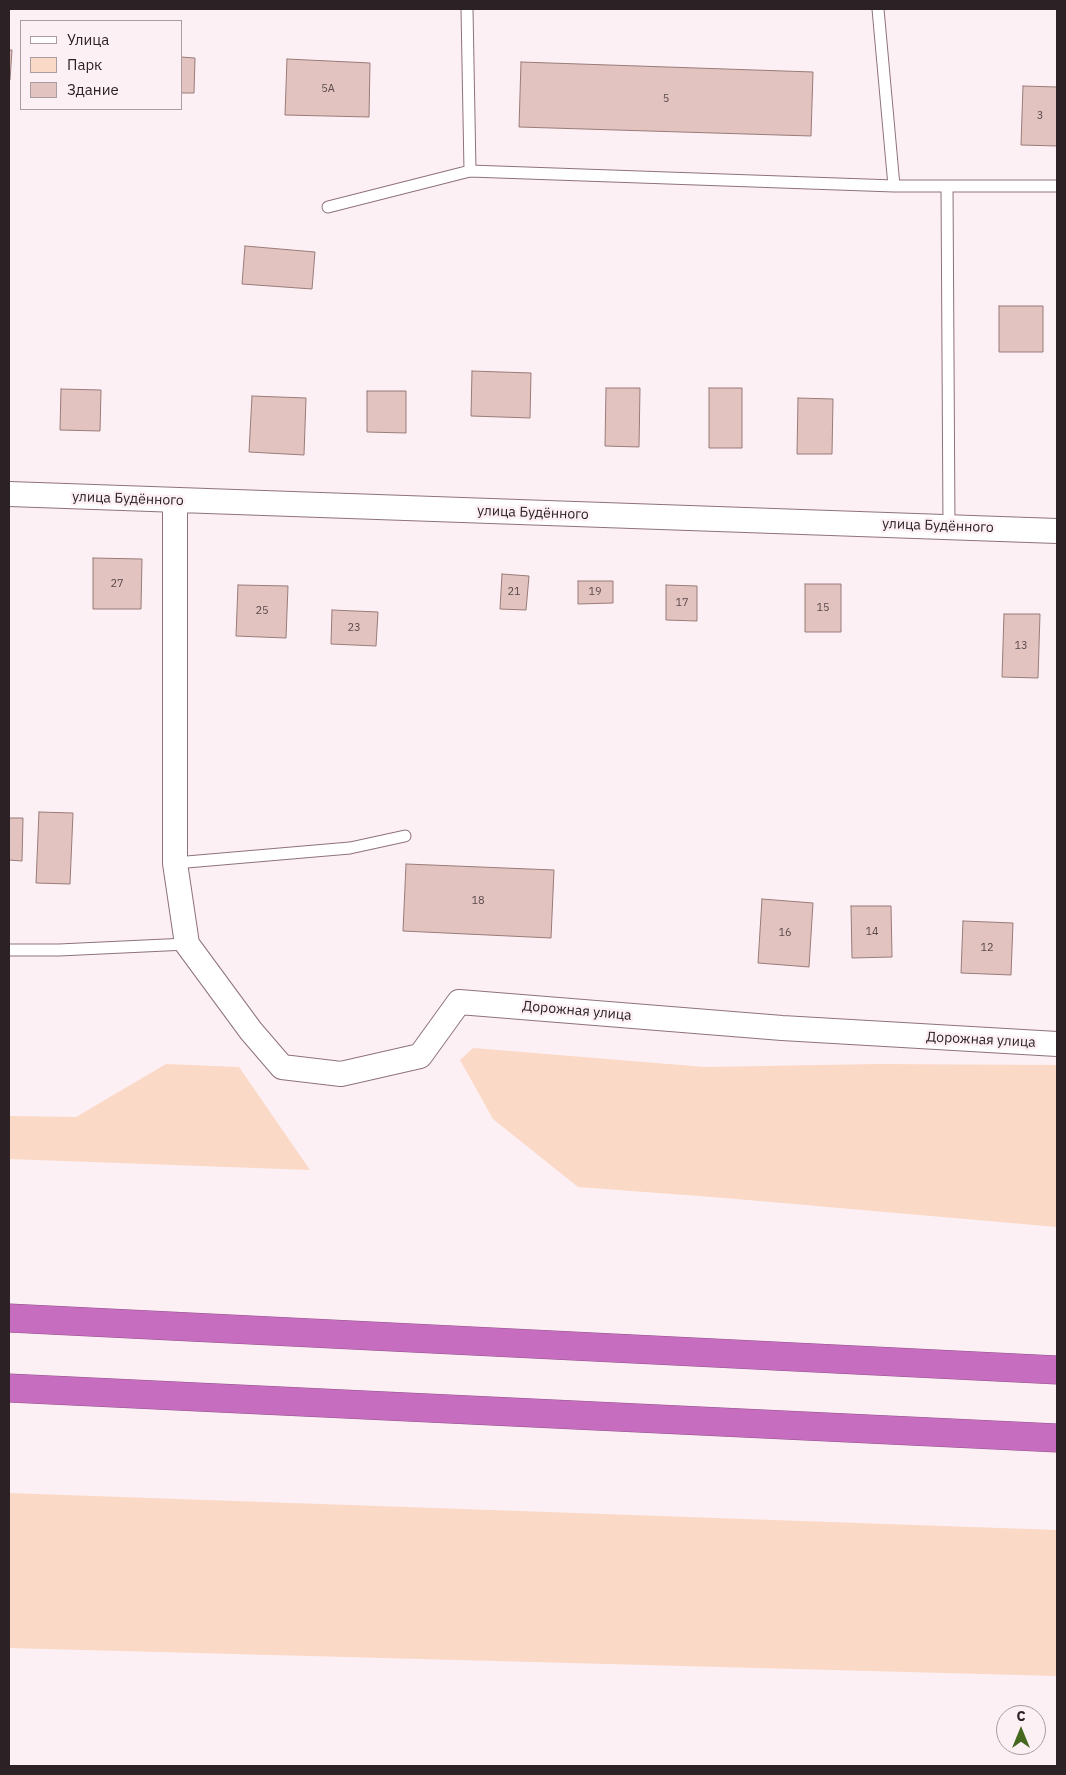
<!DOCTYPE html>
<meta charset="utf-8">
<style>
body{margin:0}
#map{position:relative;width:1066px;height:1775px;overflow:hidden;background:#fdf0f4;font-family:"IBM Plex Sans",sans-serif}
canvas{display:block}
.frame{position:absolute;inset:0;border:10px solid #2c2124;pointer-events:none}
.legend{position:absolute;left:20px;top:20px;width:162px;height:90px;box-sizing:border-box;background:#fdf0f4;border:1px solid #a99da1;margin:0;padding:6px 9px;list-style:none;font-size:15px;color:#2c2124}
.legend li{display:flex;align-items:center;gap:10px;height:25px}
.legend b{width:25px;border:1px solid #a99da1}
.north{position:absolute;left:996px;top:1705px;width:50px;height:50px;box-sizing:border-box;background:#fdf0f4;border:1px solid #a99da1;border-radius:50%;rotate:0deg;font-size:14px;font-weight:700;line-height:20px;text-align:center;color:#2c2124}
.north::after{content:'';display:block;margin:auto;width:18px;height:22px;background:#45671e;clip-path:polygon(50% 0,100% 100%,50% 72%,0 100%)}
</style>
<div id="map">
<canvas width="1066" height="1775"></canvas>
<div class="frame"></div>
<ul class="legend">
<li><b style="height:6px;background:#fff"></b>Улица</li>
<li><b style="height:14px;background:#fbd9c7"></b>Парк</li>
<li><b style="height:14px;background:#e3c3c0"></b>Здание</li>
</ul>
<div class="north">С</div>
</div>
<script>
const ctx = document.querySelector('canvas').getContext('2d');
ctx.lineJoin = 'round';
function fillPath(path, color) {
  ctx.fillStyle = color;
  ctx.fill(path, 'evenodd');
}
function toPath(rows) {
  const path = new Path2D();
  for (const r of rows) {
    path.moveTo(r[0], r[1]);
    for (let i = 2; i < r.length; i += 2) path.lineTo(r[i], r[i + 1]);
  }
  return path;
}
function strokePath(path, color, width, dash) {
  ctx.strokeStyle = color;
  ctx.lineWidth = width;
  ctx.lineCap = dash ? 'butt' : 'round';
  ctx.setLineDash(dash || []);
  ctx.stroke(path);
}
function write(font, color, halo, rows, align = 'center') {
  ctx.font = font + ' "IBM Plex Sans",sans-serif';
  ctx.lineWidth = 5;
  ctx.setLineDash([]);
  ctx.textBaseline = 'middle';
  ctx.strokeStyle = halo;
  ctx.fillStyle = color;
  for (const [text, x, y, turn = 0] of rows) {
    ctx.save();
    ctx.translate(x, y);
    ctx.rotate((+turn || 0) * Math.PI / 180);
    ctx.textAlign = isNaN(turn) ? turn : align;
    if (halo) ctx.strokeText(text, 0, 0);
    ctx.fillText(text, 0, 0);
    ctx.restore();
  }
}
const green = toPath([
 [473,1048,705,1067,877,1064,1057,1065,1057,1227,725,1198,578,1187,493,1119,460,1060],
 [166,1064,239,1067,310,1170,9,1159,9,1116,76,1117],
 [9,1493,1057,1530,1057,1676,9,1648]
]);
const building = toPath([
 [9,50,12,50,10,80,9,80,9,50],
 [181,57,195,58,194,93,181,93,181,57],
 [287,59,370,63,369,117,285,115,287,59],
 [521,62,813,72,811,136,519,127,521,62],
 [1023,86,1057,87,1057,146,1021,145,1023,86],
 [245,246,315,252,312,289,242,284,245,246],
 [999,306,1043,306,1043,352,999,352,999,306],
 [472,371,531,373,530,418,471,416,472,371],
 [606,388,640,388,639,447,605,446,606,388],
 [709,388,742,388,742,448,709,448,709,388],
 [61,389,101,390,100,431,60,430,61,389],
 [367,391,406,391,406,433,367,432,367,391],
 [252,396,306,398,304,455,249,452,252,396],
 [798,398,833,399,832,454,797,454,798,398],
 [93,558,142,559,141,609,93,609,93,558],
 [502,574,529,576,526,610,500,609,502,574],
 [578,581,613,581,613,603,578,604,578,581],
 [805,584,841,584,841,632,805,632,805,584],
 [238,585,288,586,286,638,236,636,238,585],
 [666,585,697,586,697,621,666,620,666,585],
 [332,610,378,612,376,646,331,644,332,610],
 [1004,614,1040,614,1038,678,1002,677,1004,614],
 [39,812,73,813,70,884,36,883,39,812],
 [9,818,23,818,22,861,9,860,9,818],
 [406,864,554,870,551,938,403,931,406,864],
 [762,899,813,903,809,967,758,963,762,899],
 [851,906,891,906,892,957,852,958,851,906],
 [963,921,1013,923,1011,975,961,973,963,921]
]);
const lane = toPath([
 [467,9,470,171],
 [878,9,894,186],
 [947,186,949,527],
 [328,207,470,171,894,186,1057,186],
 [175,863,350,848,405,836],
 [9,950,59,950,187,944]
]);
const street = toPath([
 [9,494,1057,531],
 [175,500,175,863,187,944,251,1031,282,1067,341,1074,420,1056,459,1002,782,1028,1057,1044]
]);
const highway = toPath([
 [9,1318,1057,1370],
 [9,1388,1057,1438]
]);
const numberNames = [
 ["5А",328,89],
 ["5",666,99],
 ["3",1040,116],
 ["27",117,584],
 ["21",514,592],
 ["19",595,592],
 ["17",682,603],
 ["15",823,608],
 ["25",262,611],
 ["23",354,628],
 ["13",1021,646],
 ["18",478,901],
 ["14",872,932],
 ["16",785,933],
 ["12",987,948]
];
const streetNames = [
 ["улица Будённого",128,499,2],
 ["улица Будённого",533,513,2],
 ["улица Будённого",938,526,2],
 ["Дорожная улица",577,1011,5],
 ["Дорожная улица",981,1040,3]
];
fillPath(green, '#fbd9c7');
fillPath(building, '#e3c3c0');
strokePath(building, '#997b79', 1);
strokePath(lane, '#8e727b', 13);
strokePath(street, '#8e727b', 26);
strokePath(highway, '#915289', 29);
strokePath(lane, '#fff', 11);
strokePath(street, '#fff', 24);
strokePath(highway, '#c76dc0', 28);
write('11px', '#5a4a4b', null, numberNames);
write('14px', '#2c2124', '#fdf0f4', streetNames);
</script>
